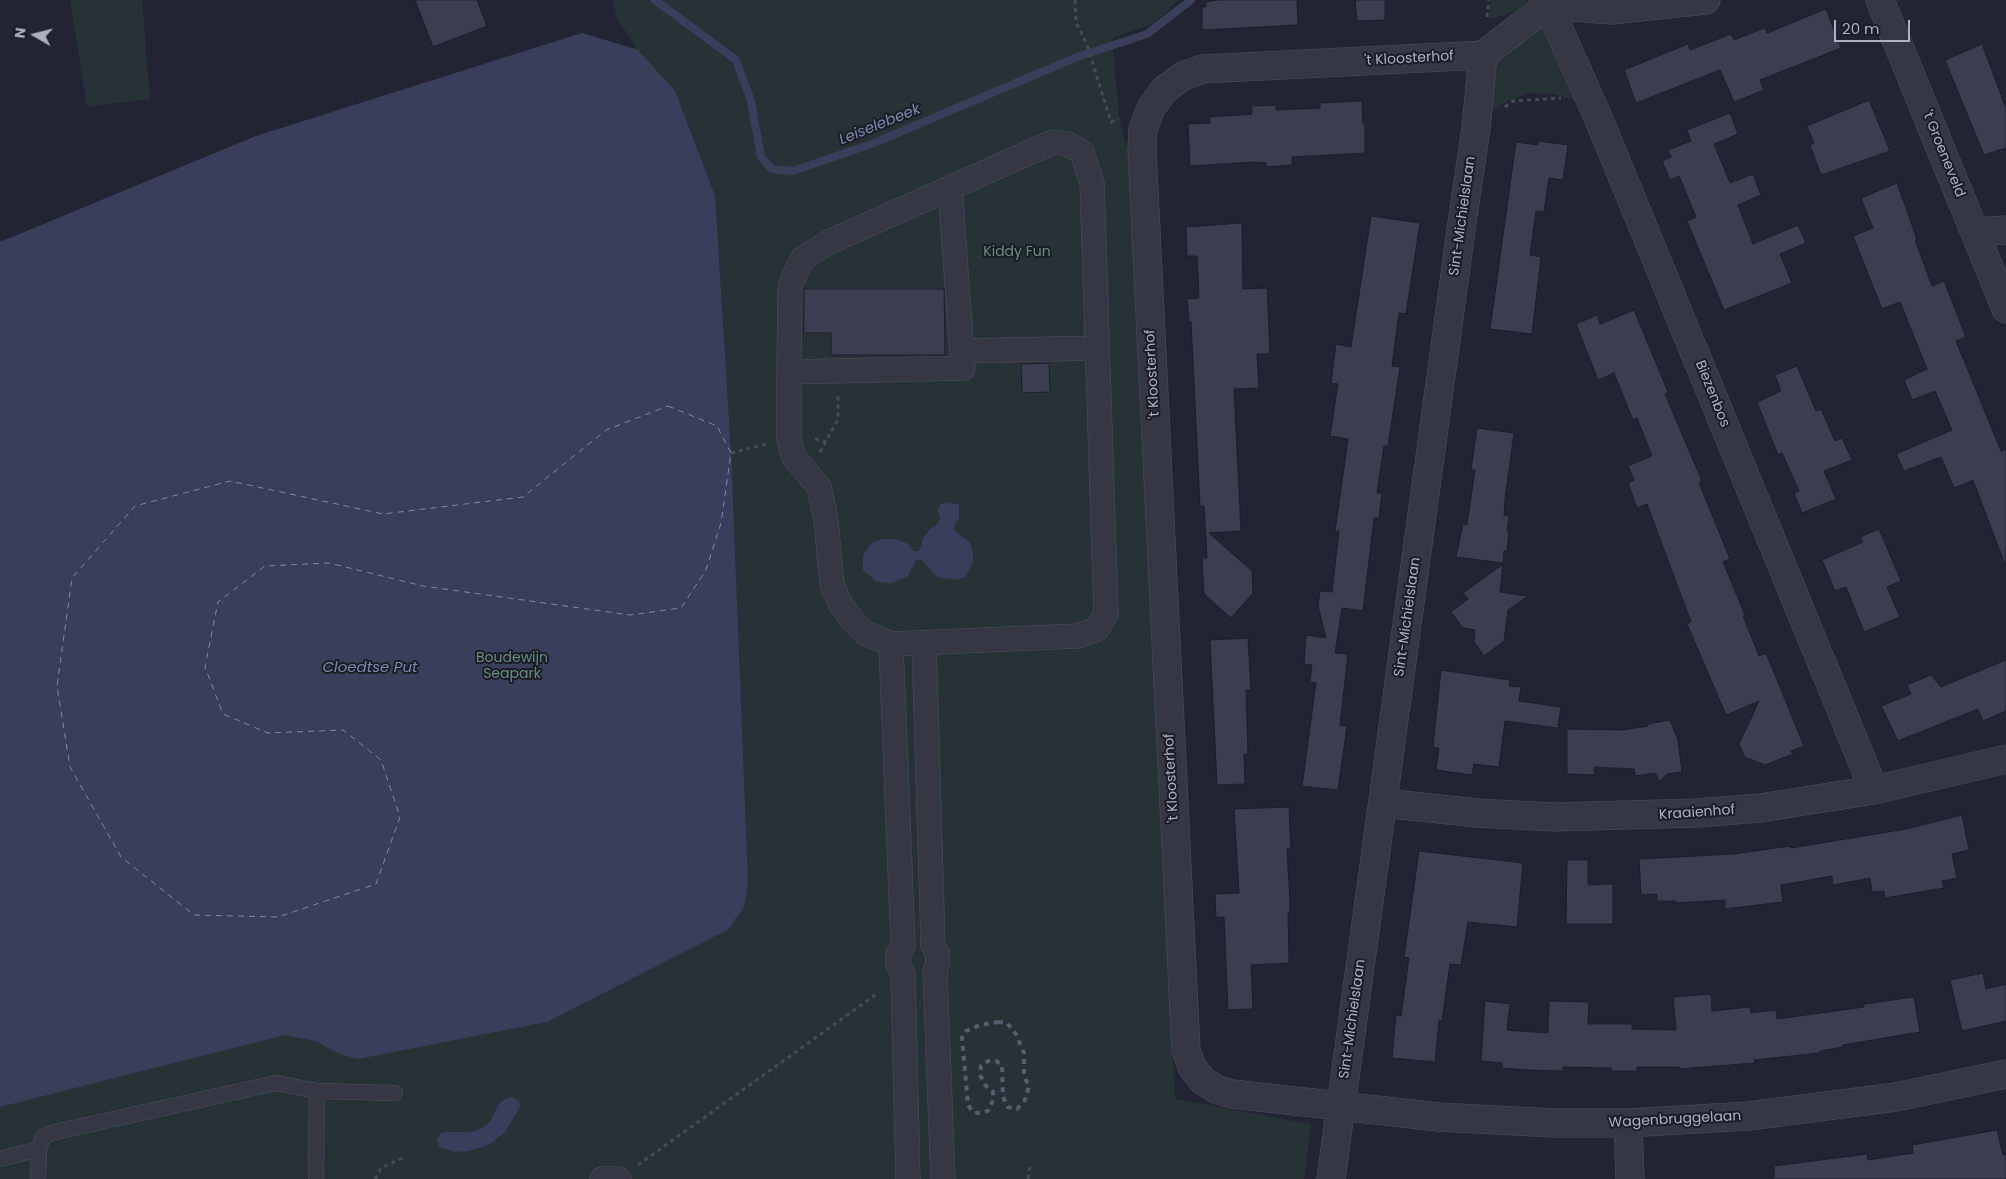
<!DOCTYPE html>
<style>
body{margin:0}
#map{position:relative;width:2006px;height:1179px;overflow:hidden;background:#222433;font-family:Poppins,sans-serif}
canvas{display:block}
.north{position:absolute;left:10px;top:10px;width:50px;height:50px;-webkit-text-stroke:4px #1a1c28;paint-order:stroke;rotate:278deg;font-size:14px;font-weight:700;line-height:20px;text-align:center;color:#afb1c1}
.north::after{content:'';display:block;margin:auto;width:18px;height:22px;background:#afb1c1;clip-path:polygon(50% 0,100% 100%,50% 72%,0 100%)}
.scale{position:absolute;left:1834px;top:20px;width:76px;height:22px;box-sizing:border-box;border:2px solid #afb1c1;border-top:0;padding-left:6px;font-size:15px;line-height:18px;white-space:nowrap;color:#afb1c1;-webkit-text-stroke:4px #1a1c28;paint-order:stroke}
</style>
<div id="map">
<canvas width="2006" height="1179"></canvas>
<div class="north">N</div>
<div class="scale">20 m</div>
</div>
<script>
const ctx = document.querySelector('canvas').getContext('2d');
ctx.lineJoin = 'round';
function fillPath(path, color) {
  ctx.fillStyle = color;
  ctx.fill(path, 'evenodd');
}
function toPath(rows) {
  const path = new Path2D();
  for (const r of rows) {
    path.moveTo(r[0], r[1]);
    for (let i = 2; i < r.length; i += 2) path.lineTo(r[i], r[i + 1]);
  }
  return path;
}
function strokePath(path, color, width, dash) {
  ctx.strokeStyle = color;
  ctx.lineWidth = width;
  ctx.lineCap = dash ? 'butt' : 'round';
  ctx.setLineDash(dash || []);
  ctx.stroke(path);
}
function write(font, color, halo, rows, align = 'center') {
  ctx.font = font + ' Poppins,sans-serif';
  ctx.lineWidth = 4;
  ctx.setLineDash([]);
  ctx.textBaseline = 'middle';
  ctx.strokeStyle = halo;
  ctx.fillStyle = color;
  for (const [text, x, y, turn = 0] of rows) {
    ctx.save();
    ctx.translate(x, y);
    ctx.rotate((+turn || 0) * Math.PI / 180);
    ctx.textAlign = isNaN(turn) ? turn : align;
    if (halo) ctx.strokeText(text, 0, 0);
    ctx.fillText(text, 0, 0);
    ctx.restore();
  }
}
const green = toPath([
 [70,0,142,0,150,99,87,107],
 [613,0,1179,0,1153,24,1112,38,1119,116,1130,161,1175,1099,1311,1124,1304,1179,0,1179,0,242,256,136,582,33,637,49,616,16],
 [1491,0,1528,0,1520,9,1491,19,1489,17],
 [1541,27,1544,28,1575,100,1553,94,1529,93,1507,101,1491,113,1496,62]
]);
const water = toPath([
 [582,33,638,50,675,91,715,196,731,453,748,882,744,907,729,929,547,1022,358,1059,340,1054,315,1041,285,1035,0,1107,0,242,256,136],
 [947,502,959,505,959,518,955,524,954,530,970,543,973,553,973,562,965,577,957,580,937,577,922,560,916,560,908,576,892,583,877,582,863,570,863,556,871,543,883,539,896,539,908,544,913,551,918,551,921,547,923,538,931,528,938,524,940,517,937,510,941,504],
 [512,1097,519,1101,520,1107,505,1132,493,1142,483,1147,468,1151,456,1152,439,1147,437,1140,441,1133,447,1132,470,1132,481,1129,490,1122,498,1105,505,1099]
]);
const stream = toPath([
 [655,0,736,60,751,101,761,157,772,169,793,171,874,143,1077,57,1147,34,1191,0]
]);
const ferry = toPath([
 [668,406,717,426,731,453,721,523,706,570,681,608,630,615,423,586,329,563,265,566,218,602,205,667,223,714,268,733,343,730,381,760,400,817,376,884,278,917,194,915,121,857,70,767,57,686,72,578,135,506,230,481,383,514,523,497,606,430,668,406]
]);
const building = toPath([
 [415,0,477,0,487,26,433,47,415,0],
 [1218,0,1297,0,1298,25,1202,30,1202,7,1206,7,1206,2,1218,0],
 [1355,0,1385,0,1385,20,1357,21,1355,0],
 [1826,9,1841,48,1760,80,1764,90,1734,102,1720,70,1636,103,1624,70,1688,44,1690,50,1731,34,1734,40,1765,28,1767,33,1826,9],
 [1982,44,2006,108,2006,148,1984,155,1945,60,1982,44],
 [1869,100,1890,151,1821,175,1810,145,1814,143,1807,126,1869,100],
 [1362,101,1363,124,1365,124,1365,153,1292,157,1292,165,1266,167,1266,163,1254,162,1190,166,1188,124,1210,123,1209,117,1252,114,1252,106,1276,105,1276,110,1320,108,1320,103,1362,101],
 [1730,113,1738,134,1714,144,1730,183,1753,174,1761,195,1738,205,1753,244,1798,225,1806,243,1780,254,1792,283,1724,310,1687,221,1696,217,1679,176,1670,180,1662,161,1671,157,1668,150,1691,141,1687,130,1730,113],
 [1539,141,1568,145,1563,180,1549,178,1544,212,1536,211,1530,255,1541,257,1532,334,1490,329,1516,142,1538,145,1539,141],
 [1897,183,1917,239,1915,240,1932,286,1944,281,1966,337,1956,341,2001,451,2006,449,2006,561,2004,562,1973,480,1954,488,1941,457,1904,471,1896,454,1952,430,1935,391,1912,400,1904,380,1927,369,1900,302,1882,309,1853,236,1873,228,1861,198,1897,183],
 [1371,216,1420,223,1406,314,1399,313,1392,366,1400,367,1388,446,1384,446,1377,493,1382,493,1379,518,1374,518,1363,611,1342,608,1335,653,1348,654,1340,725,1347,726,1338,790,1302,786,1316,683,1310,682,1312,665,1304,664,1306,635,1326,638,1318,606,1320,591,1332,592,1339,531,1335,531,1348,439,1330,436,1338,384,1331,383,1336,344,1351,347,1371,216],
 [1242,223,1243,289,1267,288,1270,351,1269,354,1257,354,1259,388,1234,389,1241,531,1209,533,1252,571,1253,593,1231,618,1204,594,1202,558,1207,558,1204,506,1200,506,1191,322,1189,322,1187,299,1199,298,1197,256,1187,256,1186,227,1242,223],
 [804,289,944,289,945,355,831,355,831,333,804,333,804,289],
 [1634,310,1668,392,1665,394,1702,481,1699,483,1730,559,1723,562,1745,615,1743,616,1759,656,1766,653,1804,746,1791,751,1793,754,1765,765,1745,757,1739,744,1759,701,1726,715,1687,624,1691,622,1647,504,1637,508,1628,483,1634,480,1628,466,1652,456,1637,418,1633,420,1614,373,1598,380,1576,324,1597,315,1600,324,1634,310],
 [1049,363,1050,392,1022,393,1021,364,1049,363],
 [1797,366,1816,411,1821,409,1835,441,1842,438,1852,460,1824,471,1836,499,1802,513,1794,493,1799,491,1782,453,1778,455,1757,402,1781,391,1775,375,1797,366],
 [1477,428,1514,433,1505,499,1504,515,1509,516,1507,532,1509,532,1507,551,1504,551,1503,563,1456,557,1463,524,1467,525,1475,470,1471,470,1477,428],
 [1879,529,1901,581,1887,587,1900,617,1864,632,1846,587,1835,591,1822,560,1863,542,1860,537,1879,529],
 [1503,564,1500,592,1528,596,1508,610,1504,641,1484,656,1474,642,1475,630,1463,628,1451,612,1468,599,1463,593,1503,564],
 [1248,638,1251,690,1246,690,1248,754,1244,754,1245,784,1217,785,1210,640,1248,638],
 [2006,660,2006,711,1983,721,1978,709,1898,741,1881,706,1911,694,1907,685,1931,675,1941,687,2006,660],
 [1441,670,1510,680,1509,686,1521,687,1519,701,1561,707,1558,728,1505,721,1499,767,1474,764,1472,775,1436,770,1439,748,1433,747,1441,670],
 [1670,720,1678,740,1682,772,1667,774,1660,781,1655,773,1635,776,1634,769,1594,767,1595,775,1567,774,1567,729,1622,730,1648,726,1648,724,1670,720],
 [1289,807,1291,849,1287,849,1290,902,1290,913,1288,913,1289,963,1251,965,1253,1009,1228,1010,1224,917,1216,917,1215,894,1239,893,1234,809,1289,807],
 [1962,815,1969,850,1952,854,1957,878,1942,881,1944,888,1885,898,1884,891,1872,892,1870,878,1833,885,1832,876,1781,885,1783,902,1725,909,1725,900,1676,903,1676,901,1657,901,1657,894,1641,895,1639,859,1734,854,1790,846,1791,848,1906,829,1962,815],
 [1419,851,1523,863,1517,927,1468,922,1461,965,1450,964,1442,1021,1439,1020,1435,1062,1392,1058,1396,1015,1401,1016,1409,958,1404,957,1419,851],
 [1567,860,1588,860,1588,885,1613,884,1613,924,1566,924,1567,860],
 [1983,973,1986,989,2006,984,2006,1021,1962,1031,1950,980,1983,973],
 [1711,994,1712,1011,1750,1007,1751,1013,1776,1010,1777,1019,1864,1007,1864,1004,1914,997,1920,1032,1843,1045,1843,1047,1820,1051,1820,1053,1754,1060,1755,1063,1679,1069,1679,1067,1637,1067,1637,1071,1611,1071,1611,1068,1563,1067,1563,1071,1527,1070,1502,1068,1502,1063,1481,1061,1485,1001,1510,1004,1507,1030,1548,1033,1549,1001,1589,1002,1588,1024,1632,1024,1632,1029,1676,1030,1673,997,1711,994],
 [1997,1130,2003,1155,2006,1154,2006,1179,1774,1179,1774,1166,1867,1154,1868,1160,1913,1153,1912,1145,1997,1130]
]);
const path = toPath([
 [1075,0,1076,22,1087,45,1111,122,1119,119],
 [1487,17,1489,0],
 [1505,107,1513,101,1561,98],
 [815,439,826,442],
 [820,452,838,419,838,396],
 [731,453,767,444],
 [638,1165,878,993],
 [375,1179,381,1168,402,1158],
 [1028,1179,1030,1164]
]);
const service = toPath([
 [0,1159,39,1149],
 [38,1179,39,1149,43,1137,51,1133,276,1083,317,1091,395,1093],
 [316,1179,317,1091]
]);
const pedestrian = toPath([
 [962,351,1097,348],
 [789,372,790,286,802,259,829,242,950,188,1053,142,1067,144,1082,152,1092,183,1106,614,1097,629,1078,636,891,644,865,633,853,621,841,605,832,585,826,520,819,487,794,457,789,439,789,372,963,368,950,188],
 [924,643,933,945,937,953,938,962,935,971,943,1179],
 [891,644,903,945,898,954,898,965,903,975,908,1179],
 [602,1179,619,1179]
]);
const minor = toPath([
 [1546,0,1600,122,1874,790],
 [1706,0,1612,10,1548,5,1483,55,1203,69,1183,76,1164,90,1151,108,1143,129,1142,149,1186,1050,1192,1067,1203,1081,1218,1090,1232,1094,1439,1117,1553,1123,1628,1123,1749,1116,1896,1097,2006,1074],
 [1880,0,2006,309],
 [1975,232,2006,230],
 [1383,803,1477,813,1554,817,1697,813,1760,808,1874,790,2006,759],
 [1628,1123,1630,1179],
 [1331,1179,1462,223,1476,128,1483,55]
]);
const rail = toPath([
 [998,1022,1007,1023,1016,1034,1024,1053,1024,1076,1029,1086,1025,1100,1017,1109,1008,1107,1003,1097,1002,1065,996,1061,988,1061,981,1066,980,1075,985,1085,993,1092,993,1100,988,1111,978,1113,972,1111,968,1105,962,1038,966,1031,980,1025,998,1022]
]);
const streetNames = [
 ["'t Kloosterhof",1409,59,-3],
 ["'t Groeneveld",1943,154,68],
 ["Sint-Michielslaan",1463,216,-82],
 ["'t Kloosterhof",1153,374,-93],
 ["Biezenbos",1712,394,68],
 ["Sint-Michielslaan",1408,617,-82],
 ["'t Kloosterhof",1172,778,-93],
 ["Kraaienhof",1697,813,-4],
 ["Sint-Michielslaan",1353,1019,-82],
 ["Wagenbruggelaan",1675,1120,-3]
];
const parkNames = [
 ["Kiddy Fun",1017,252],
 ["Boudewijn",512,658],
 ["Seapark",512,674]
];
const waterNames = [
 ["Leiselebeek",880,125,-22],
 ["Cloedtse Put",370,668]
];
fillPath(green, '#273237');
fillPath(water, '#393e5b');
strokePath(stream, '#393e5b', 8);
strokePath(ferry, '#8288ab', 1, [6, 5]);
fillPath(building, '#3b3e50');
strokePath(building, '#1c1e2a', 1);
strokePath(service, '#4f515f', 16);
strokePath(pedestrian, '#4f515f', 25);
strokePath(minor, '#4f515f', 29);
strokePath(path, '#434d54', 3, [4, 4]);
strokePath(service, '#353744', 15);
strokePath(pedestrian, '#353744', 24);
strokePath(minor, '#353744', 28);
strokePath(rail, '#595c6c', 4, [5, 5]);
write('14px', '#afb1c1', '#1a1c28', streetNames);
write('14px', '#6a8e7c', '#1a1c28', parkNames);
write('italic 15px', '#8288ab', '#1a1c28', waterNames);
</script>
